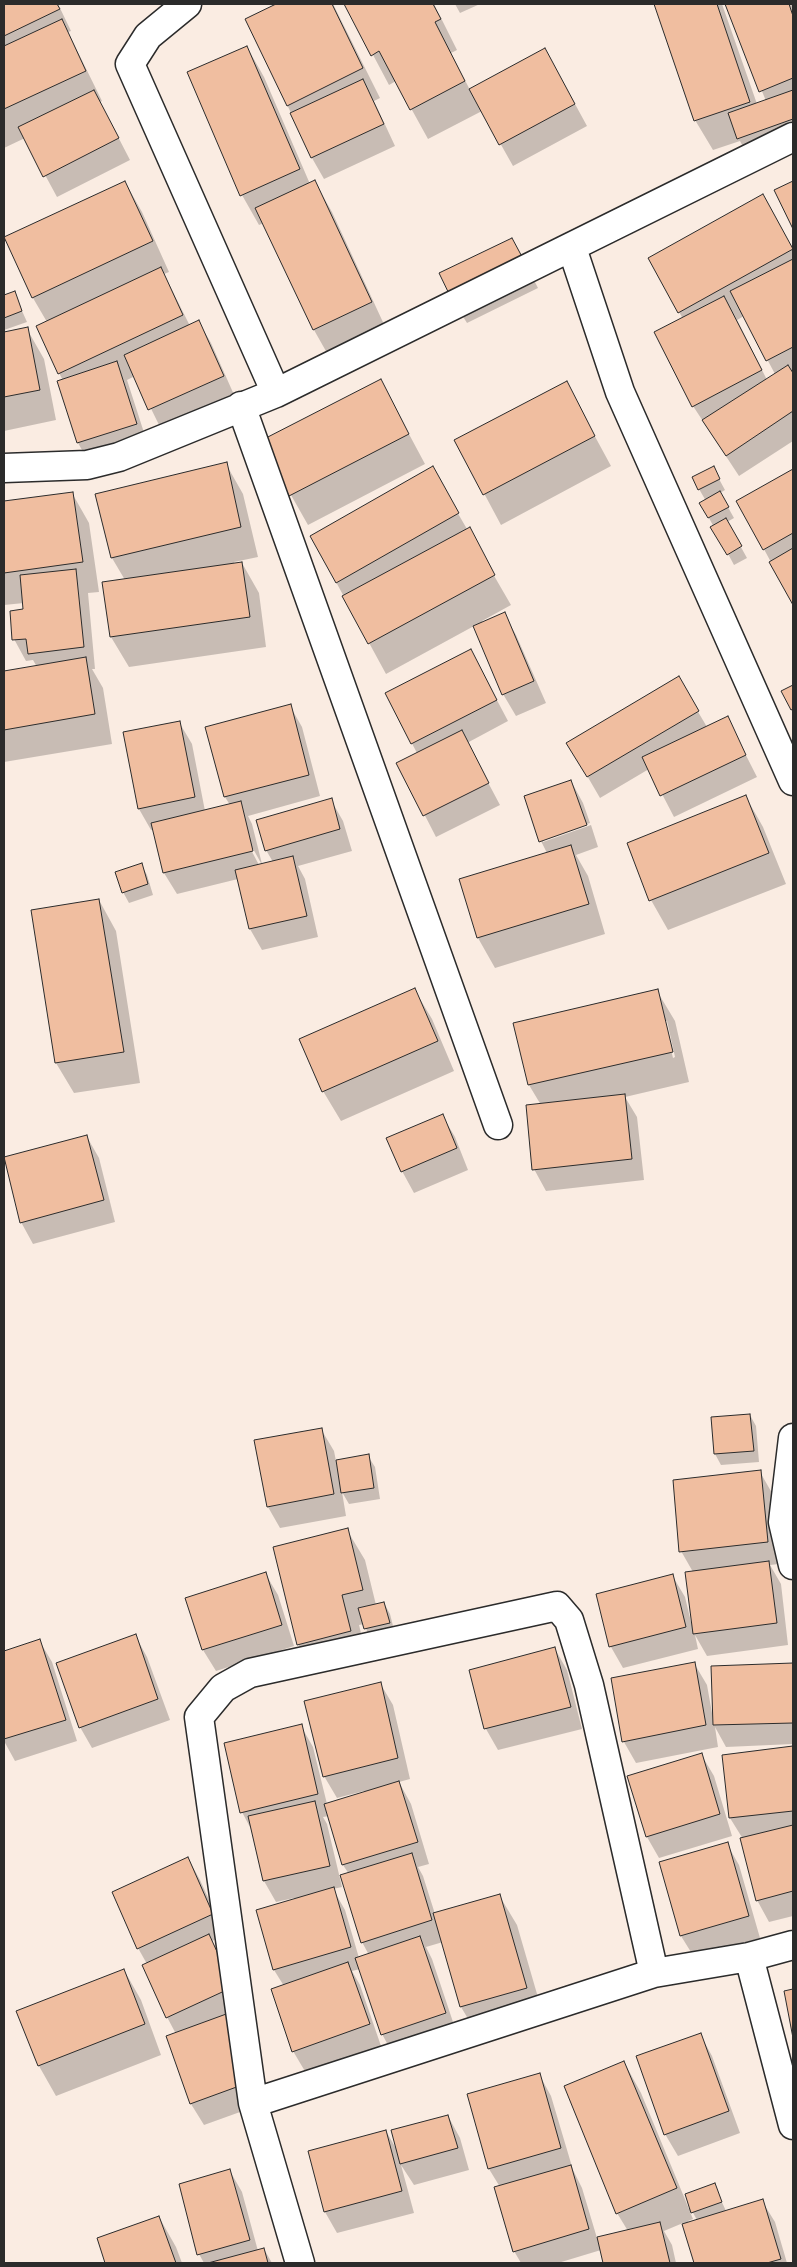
<!DOCTYPE html>
<style>
body{margin:0}
#map{position:relative;width:797px;height:2267px;overflow:hidden;background:#faece2;font-family:"Shantell Sans",sans-serif}
canvas{display:block}
.frame{position:absolute;inset:0;border:5px solid #2b2b2b;pointer-events:none}
</style>
<div id="map">
<canvas width="797" height="2267"></canvas>
<div class="frame"></div>
</div>
<script>
const ctx = document.querySelector('canvas').getContext('2d');
ctx.lineJoin = 'round';
function fillPath(path, color) {
  ctx.fillStyle = color;
  ctx.fill(path, 'evenodd');
}
function toPath(rows) {
  const path = new Path2D();
  for (const r of rows) {
    path.moveTo(r[0], r[1]);
    for (let i = 2; i < r.length; i += 2) path.lineTo(r[i], r[i + 1]);
  }
  return path;
}
function strokePath(path, color, width, dash) {
  ctx.strokeStyle = color;
  ctx.lineWidth = width;
  ctx.lineCap = dash ? 'butt' : 'round';
  ctx.setLineDash(dash || []);
  ctx.stroke(path);
}
const shadow = toPath([
 [4,4,58,4,71,31,68,32,102,101,100,102,130,160,57,197,25,138,4,148],
 [279,4,333,4,380,98,374,101,395,146,324,179,312,158,247,19],
 [346,4,434,4,457,50,451,53,470,90,557,71,587,126,513,166,482,111,428,139,396,81,389,85],
 [455,4,480,4,460,13],
 [655,4,722,4,757,104,766,101,726,4,793,4,793,144,750,160,740,141,713,150,695,120],
 [247,47,264,77,310,184,315,182,332,212,388,333,331,360,314,330,264,223,259,225,242,195],
 [125,182,142,212,169,272,164,274,190,326,199,322,211,343,235,397,162,431,135,376,127,380,148,445,90,464,78,443,63,381,37,326,47,322,33,298,5,238],
 [763,196,793,249,793,441,739,476,693,406,683,319,650,259],
 [744,316,775,374,767,380,737,320],
 [524,261,538,288,467,323,454,302],
 [14,293,27,322,4,330,4,296],
 [27,329,44,359,56,420,4,431,4,334],
 [380,380,425,464,308,525,291,495],
 [566,383,611,466,501,525,456,441],
 [226,464,243,494,258,557,234,562,235,564,242,563,259,593,266,647,129,667,111,637,103,583,125,580,112,558],
 [793,471,793,603,738,501],
 [719,479,725,490,720,493,734,518,727,522,747,558,734,565,701,503,706,501,699,489],
 [72,493,89,523,99,592,88,593,95,669,92,669,103,688,112,744,4,762,4,672,37,667,33,660,26,661,14,639,24,610,24,603,4,605,4,503],
 [449,498,511,605,482,621,483,623,504,614,516,635,546,703,516,716,503,694,474,626,386,674,311,536],
 [482,672,508,721,467,743,500,805,436,837,398,763,417,753,386,694],
 [678,678,707,727,727,718,757,777,674,817,649,769,600,798,568,743],
 [290,706,302,727,320,796,248,816,252,824,262,864,273,862,266,850,331,800,343,821,352,851,298,866,305,879,318,937,262,950,250,929,238,879,177,894,164,873,154,829,151,830,139,809,179,722,192,744,205,811,230,805,225,797,206,728],
 [251,845,262,865,259,865,249,846],
 [571,781,583,803,590,823,543,839,543,842,591,825,598,847,576,855,588,876,605,934,495,968,478,938,547,853,541,841,525,797],
 [746,797,763,827,786,884,668,930,651,900],
 [141,864,147,875,153,895,129,903,123,892],
 [99,900,116,931,140,1083,74,1093,56,1063,33,911],
 [414,989,432,1019,454,1071,341,1121,323,1091],
 [657,991,675,1021,689,1082,625,1097,637,1117,644,1180,546,1191,534,1169,541,1105,529,1085,515,1024],
 [664,1021,667,1021,675,1057,673,1058],
 [442,1115,455,1137,468,1170,414,1193,402,1171],
 [87,1137,99,1158,115,1222,33,1244,21,1222],
 [750,1415,756,1426,759,1462,721,1465,715,1454,713,1418],
 [321,1429,334,1451,336,1461,368,1456,375,1467,380,1499,349,1504,342,1492,346,1516,280,1528,268,1507,256,1441],
 [760,1472,772,1493,779,1564,770,1565,781,1584,788,1645,707,1656,695,1635,698,1649,623,1668,611,1647,598,1594,672,1575,685,1597,691,1622,693,1622,693,1572,681,1551],
 [347,1530,365,1560,376,1605,384,1603,390,1614,395,1634,371,1640,364,1624,359,1625,368,1661,316,1674,298,1644],
 [265,1573,278,1595,294,1646,216,1671,203,1650,187,1599],
 [135,1635,147,1657,170,1720,92,1748,80,1727],
 [39,1640,52,1662,77,1741,15,1761,4,1741,4,1652],
 [555,1649,567,1670,582,1729,498,1750,486,1729,471,1671],
 [694,1663,707,1685,712,1713,712,1667,793,1664,793,1744,726,1747,715,1727,718,1747,636,1763,624,1742],
 [380,1683,393,1705,410,1779,399,1782,411,1804,429,1864,418,1867,423,1876,435,1914,499,1895,517,1925,544,2018,479,2037,461,2007,443,1942,426,1947,432,1959,457,2034,394,2056,382,2034,360,1969,352,1971,360,1985,381,2046,306,2073,293,2051,284,1986,274,1970,258,1911,295,1900,294,1898,276,1902,264,1881,252,1831,242,1812,301,1726,313,1747,327,1804,365,1793,364,1791,337,1798,324,1776],
 [329,1816,343,1865,349,1874,362,1942,369,1955,359,1958,345,1910,333,1889,342,1887,327,1824,323,1817],
 [793,1747,793,1916,769,1922,757,1900,743,1839,730,1818,724,1756],
 [701,1754,714,1776,732,1836,659,1858,647,1837,629,1777],
 [727,1844,739,1865,760,1938,694,1957,681,1936,660,1863],
 [188,1858,200,1880,225,1935,212,1941,221,1957,265,2103,204,2125,191,2104,167,2037,176,2034,167,2017,147,1964,138,1948],
 [124,1970,141,2000,161,2055,56,2096,39,2066,18,2012],
 [700,2034,712,2056,740,2133,678,2156,665,2134],
 [624,2062,641,2093,689,2209,714,2185,726,2211,762,2201,775,2222,787,2263,695,2263,683,2223,664,2231,672,2245,676,2263,604,2263,601,2250,558,2263,521,2263,514,2251,500,2187,489,2169,539,2074,551,2096,573,2170,582,2188,597,2238,628,2231,617,2213,566,2087],
 [692,2211,697,2220,689,2223,688,2221,693,2219,690,2212],
 [448,2116,460,2138,469,2170,414,2185,401,2165,414,2213,337,2233,325,2212,386,2131,398,2152],
 [230,2171,242,2192,258,2251,264,2249,272,2263,204,2263,199,2254],
 [159,2217,176,2247,182,2263,107,2263,98,2238]
]);
const building = toPath([
 [4,4,57,4,60,9,4,36,4,4],
 [276,4,332,4,363,68,287,106,245,19,276,4],
 [344,4,433,4,441,19,435,22,465,81,410,110,379,51,371,56,344,4],
 [654,4,717,4,750,102,694,121,654,4],
 [725,4,789,4,793,16,793,78,759,92,725,4],
 [62,19,86,71,4,109,4,46,62,19],
 [247,46,300,169,240,196,187,72,247,46],
 [545,48,575,104,499,145,469,89,545,48],
 [363,79,384,124,311,158,290,113,363,79],
 [94,90,119,138,43,177,18,127,94,90],
 [793,90,793,119,737,139,728,113,793,90],
 [315,180,372,302,313,330,255,208,315,180],
 [125,181,153,241,32,298,4,237,125,181],
 [793,181,793,229,774,190,793,181],
 [763,194,793,249,678,313,648,258,763,194],
 [512,238,527,266,453,302,439,273,512,238],
 [793,259,793,347,766,361,730,291,793,259],
 [161,267,183,315,58,374,36,326,161,267],
 [15,291,22,311,4,318,4,295,15,291],
 [724,296,762,370,692,407,654,332,724,296],
 [199,320,224,376,148,410,124,355,199,320],
 [28,327,40,390,4,397,4,332,28,327],
 [117,361,137,424,77,443,57,381,117,361],
 [788,365,793,373,793,411,726,456,702,420,788,365],
 [381,379,409,434,289,496,262,440,381,379],
 [567,381,595,436,483,495,454,440,567,381],
 [227,462,241,527,111,558,95,494,227,462],
 [433,466,459,513,336,583,310,536,433,466],
 [714,466,720,479,698,490,692,477,714,466],
 [793,469,793,533,763,550,736,501,793,469],
 [720,491,729,507,708,518,699,503,720,491],
 [73,492,83,562,4,573,4,501,73,492],
 [726,518,742,546,727,555,710,527,726,518],
 [470,527,495,575,368,644,342,596,470,527],
 [793,548,793,605,769,562,793,548],
 [242,562,250,617,110,637,102,582,242,562],
 [76,569,84,647,28,654,26,639,12,640,10,611,23,609,20,575,76,569],
 [505,612,534,681,502,695,473,626,505,612],
 [471,649,497,700,411,744,385,693,471,649],
 [86,657,95,714,4,730,4,671,86,657],
 [679,676,699,711,587,777,566,743,679,676],
 [793,685,793,709,791,710,781,691,793,685],
 [291,704,309,775,224,797,205,727,291,704],
 [728,716,746,755,660,796,642,757,728,716],
 [180,721,195,797,138,809,123,732,180,721],
 [462,730,489,783,423,816,396,763,462,730],
 [571,780,587,825,539,842,524,796,571,780],
 [746,795,769,853,649,901,627,843,746,795],
 [332,798,340,829,265,851,256,820,332,798],
 [241,801,253,851,163,873,151,823,241,801],
 [571,845,589,904,477,938,459,879,571,845],
 [293,856,307,916,249,929,235,870,293,856],
 [142,863,148,884,122,893,115,872,142,863],
 [99,899,124,1052,55,1063,31,910,99,899],
 [415,988,438,1041,322,1092,299,1039,415,988],
 [658,989,673,1052,528,1085,513,1023,658,989],
 [625,1094,632,1159,532,1170,526,1105,625,1094],
 [443,1114,457,1148,401,1172,386,1138,443,1114],
 [87,1135,104,1200,20,1223,4,1157,87,1135],
 [750,1414,754,1451,714,1454,711,1417,750,1414],
 [322,1428,334,1494,267,1507,254,1440,322,1428],
 [369,1454,374,1488,341,1493,336,1460,369,1454],
 [761,1470,768,1542,679,1552,673,1480,761,1470],
 [348,1528,363,1590,342,1595,351,1631,297,1645,273,1547,348,1528],
 [769,1561,777,1623,693,1634,685,1572,769,1561],
 [266,1572,282,1625,202,1650,185,1598,266,1572],
 [673,1574,686,1627,609,1647,596,1594,673,1574],
 [384,1602,390,1623,364,1629,358,1608,384,1602],
 [136,1634,158,1699,79,1728,56,1663,136,1634],
 [40,1639,66,1720,4,1739,4,1651,40,1639],
 [555,1647,571,1707,484,1729,469,1670,555,1647],
 [695,1662,706,1725,622,1742,611,1678,695,1662],
 [793,1663,793,1723,713,1725,711,1666,793,1663],
 [381,1682,398,1758,323,1777,304,1701,381,1682],
 [302,1724,318,1794,240,1813,224,1743,302,1724],
 [793,1746,793,1811,729,1818,722,1755,793,1746],
 [702,1753,720,1814,646,1837,627,1776,702,1753],
 [399,1781,418,1842,342,1865,324,1804,399,1781],
 [315,1801,330,1866,263,1881,248,1816,315,1801],
 [793,1825,793,1891,756,1901,740,1838,793,1825],
 [728,1842,749,1916,680,1936,659,1862,728,1842],
 [412,1853,432,1920,361,1943,340,1875,412,1853],
 [188,1857,213,1914,137,1949,112,1892,188,1857],
 [334,1887,351,1947,273,1970,256,1910,334,1887],
 [500,1894,527,1988,460,2007,433,1913,500,1894],
 [209,1934,233,1987,166,2018,142,1965,209,1934],
 [420,1936,446,2013,381,2035,355,1958,420,1936],
 [348,1962,370,2024,292,2052,271,1989,348,1962],
 [124,1969,145,2024,38,2066,16,2011,124,1969],
 [793,1989,793,2038,784,1991,793,1989],
 [229,2013,253,2081,190,2104,166,2036,229,2013],
 [701,2033,729,2111,664,2135,636,2056,701,2033],
 [624,2061,677,2188,616,2214,564,2086,624,2061],
 [540,2073,561,2148,488,2169,467,2094,540,2073],
 [448,2115,458,2148,400,2164,391,2130,448,2115],
 [386,2130,402,2191,324,2212,308,2151,386,2130],
 [571,2165,589,2229,513,2252,494,2187,571,2165],
 [230,2169,250,2240,197,2255,179,2184,230,2169],
 [715,2183,722,2202,691,2213,685,2194,715,2183],
 [763,2199,781,2259,767,2263,694,2263,682,2224,763,2199],
 [159,2216,176,2263,105,2263,97,2238,159,2216],
 [660,2222,670,2263,603,2263,597,2237,660,2222],
 [264,2248,268,2263,208,2263,264,2248]
]);
const minor = toPath([
 [187,4,148,36,130,64,276,393],
 [572,248,620,392,793,781],
 [241,406,498,1125],
 [4,468,87,465,119,457,276,393,793,137],
 [793,1438,783,1522,793,1565],
 [749,1957,793,2125],
 [253,2103,654,1973,749,1957,793,1945],
 [300,2263,253,2103,199,1717,223,1688,250,1673,557,1606,569,1620,589,1685,654,1973]
]);
fillPath(shadow, '#0003');
fillPath(building, '#f0bea0');
strokePath(building, '#2b2b2b', 1);
strokePath(minor, '#2b2b2b', 31);
strokePath(minor, '#fff', 28);
</script>
